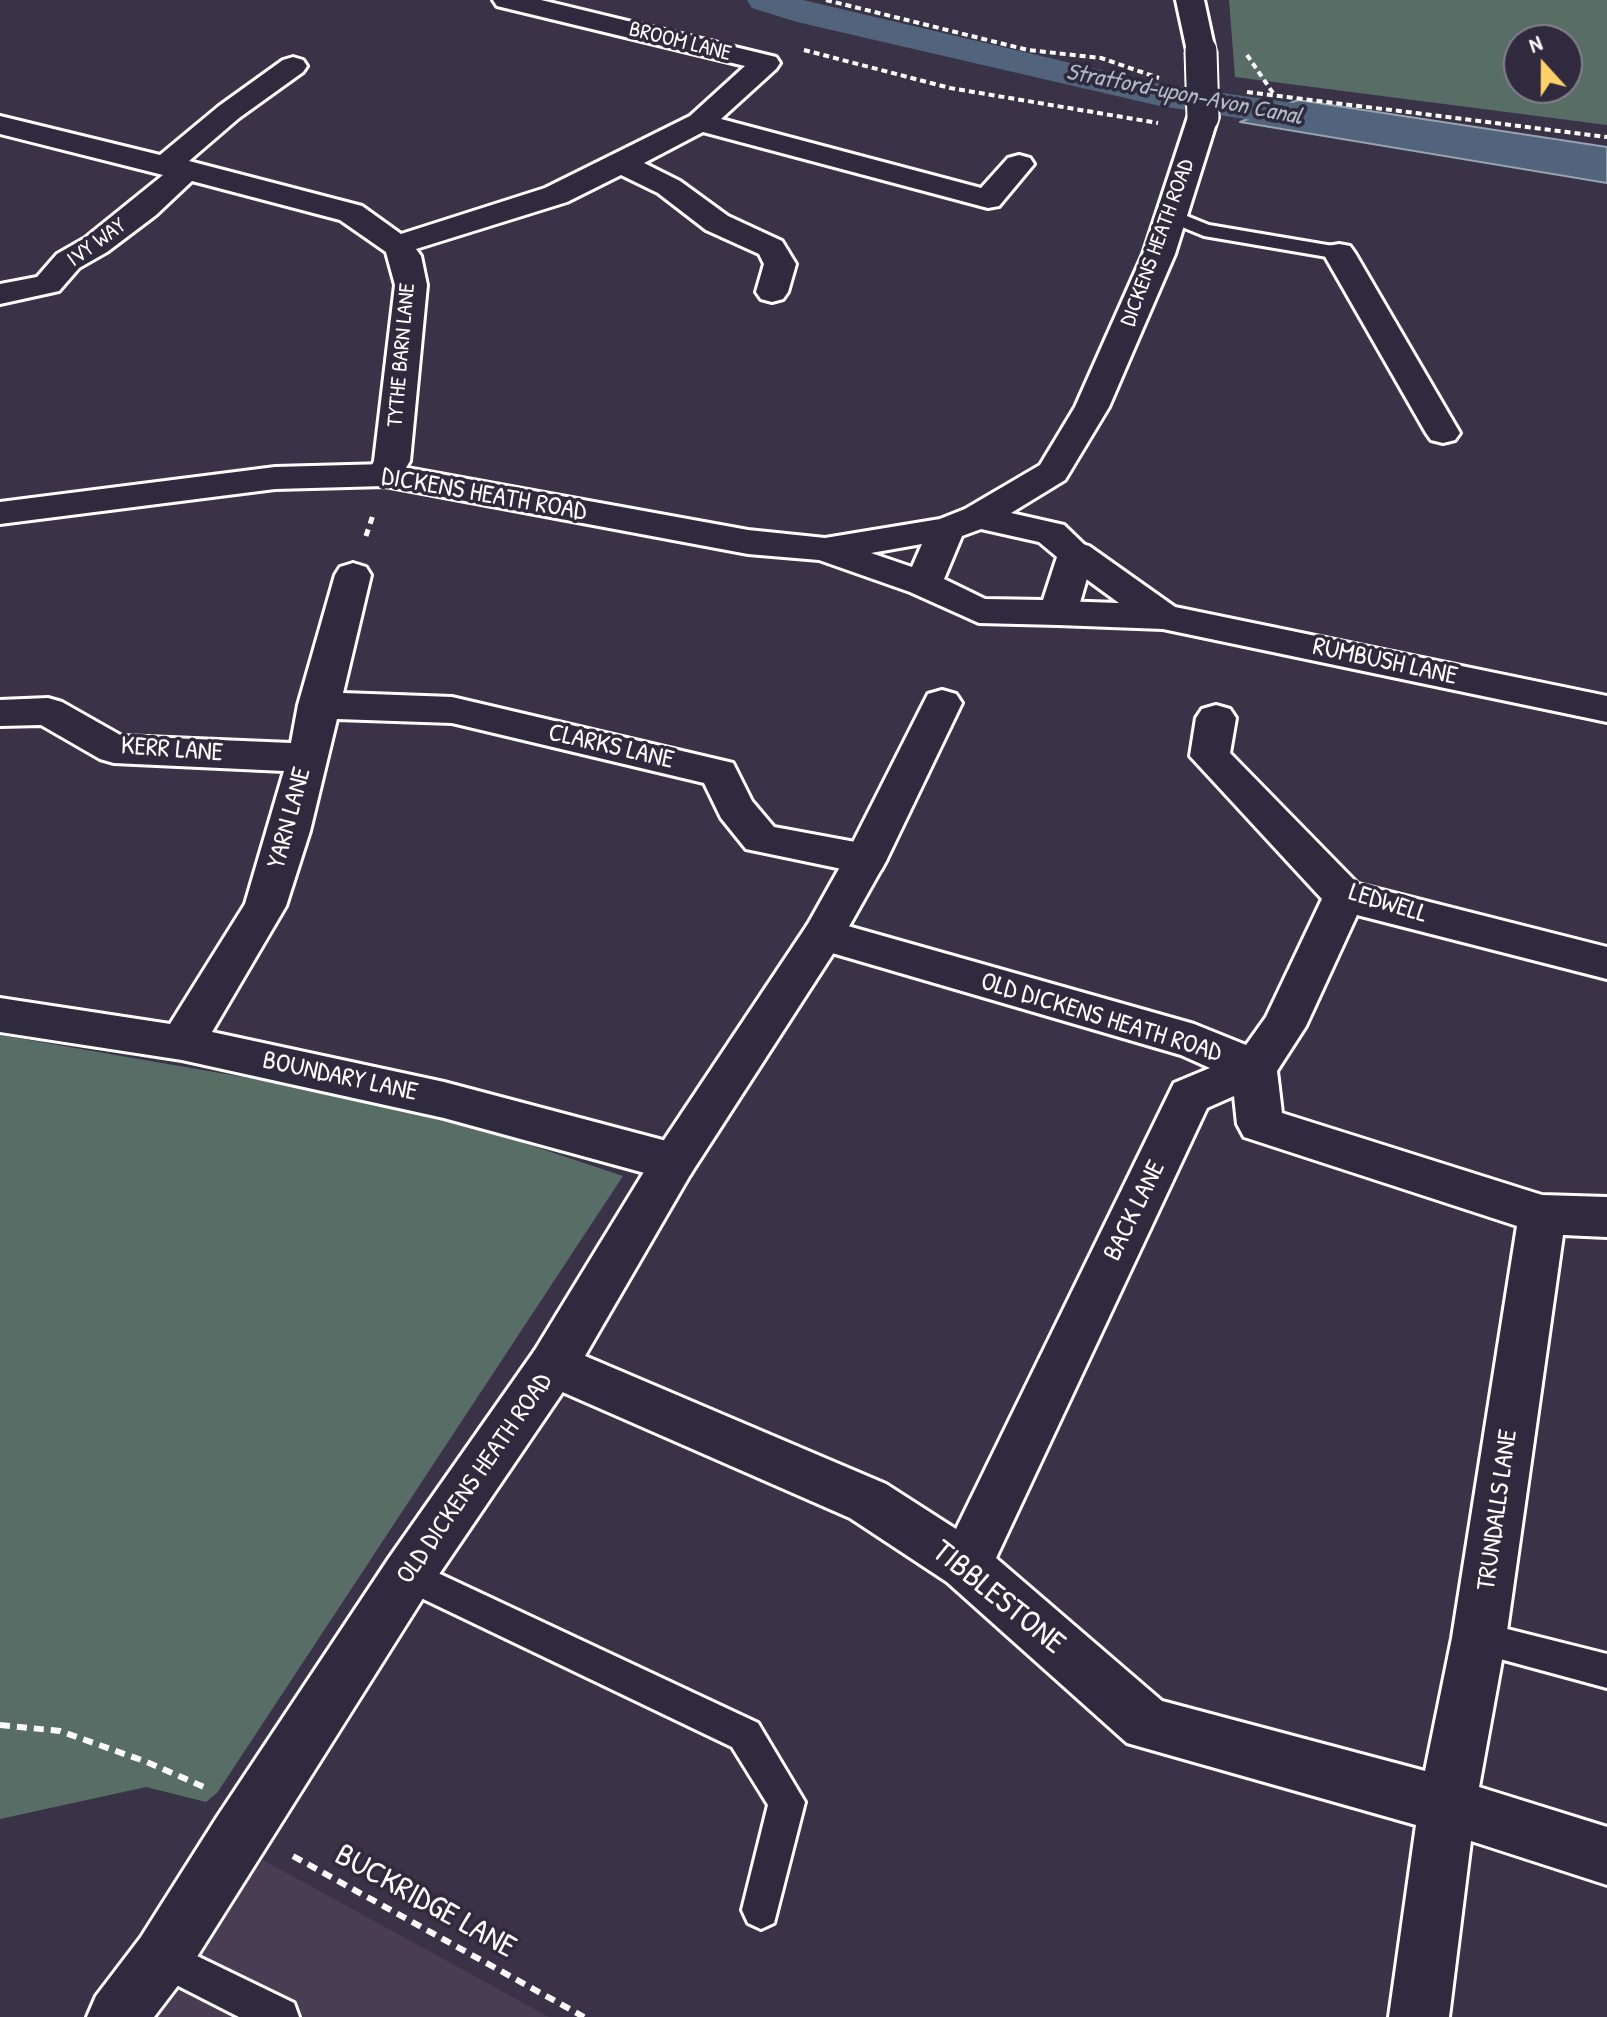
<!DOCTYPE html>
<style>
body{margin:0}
#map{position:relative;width:1607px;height:2017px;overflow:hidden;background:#3a3347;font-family:"Patrick Hand",sans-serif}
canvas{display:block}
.north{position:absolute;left:1503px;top:24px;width:80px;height:80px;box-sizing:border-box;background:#2f2a3d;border:2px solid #827f8b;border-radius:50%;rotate:339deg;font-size:22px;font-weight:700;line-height:32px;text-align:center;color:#fff}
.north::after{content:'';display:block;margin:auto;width:28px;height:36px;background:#ffd166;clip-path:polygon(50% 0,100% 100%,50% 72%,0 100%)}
</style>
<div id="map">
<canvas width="1607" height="2017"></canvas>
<div class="north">N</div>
</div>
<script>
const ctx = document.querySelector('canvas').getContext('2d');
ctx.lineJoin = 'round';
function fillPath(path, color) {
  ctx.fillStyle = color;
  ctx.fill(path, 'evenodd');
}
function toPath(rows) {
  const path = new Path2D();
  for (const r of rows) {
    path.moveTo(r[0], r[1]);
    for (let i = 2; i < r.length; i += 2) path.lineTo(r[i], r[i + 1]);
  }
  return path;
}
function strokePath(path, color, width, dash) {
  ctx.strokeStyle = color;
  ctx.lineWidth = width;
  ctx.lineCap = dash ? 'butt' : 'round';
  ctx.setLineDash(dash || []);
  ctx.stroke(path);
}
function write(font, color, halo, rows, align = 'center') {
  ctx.font = font + ' "Patrick Hand",sans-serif';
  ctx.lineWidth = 7;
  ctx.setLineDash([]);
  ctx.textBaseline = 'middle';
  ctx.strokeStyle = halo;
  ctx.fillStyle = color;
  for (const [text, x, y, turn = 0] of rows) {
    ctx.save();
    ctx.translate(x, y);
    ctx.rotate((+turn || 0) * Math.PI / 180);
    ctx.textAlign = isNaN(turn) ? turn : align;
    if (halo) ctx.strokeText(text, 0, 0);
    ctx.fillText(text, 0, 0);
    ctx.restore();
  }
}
const built = toPath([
 [263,1860,549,2017,145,2017]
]);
const green = toPath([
 [1229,0,1607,0,1607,125,1235,77],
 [1519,40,1567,40,1567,88,1519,88],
 [0,1035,324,1091,494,1133,623,1176,217,1793,206,1802,146,1787,0,1819]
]);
const water = toPath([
 [1298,100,1607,147,1607,183,1240,122,1298,100]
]);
const canal = toPath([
 [747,0,803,0,1160,84,1349,111,1363,115,1368,123,1363,131,1349,135,1160,106,797,22,752,8,747,0]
]);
const pathFar2 = toPath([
 [826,0,1028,50,1101,58,1159,78],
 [804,50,950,88,1158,123],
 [1247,55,1273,93],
 [1247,92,1607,137]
]);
const pathFar1 = toPath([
 [366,536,373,515]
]);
const path = toPath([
 [0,1725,60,1731,147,1762,204,1787],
 [293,1856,584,2017]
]);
const lane = toPath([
 [1172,210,1209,225,1339,247,1349,253,1339,259,1204,236,1165,220,1162,216,1165,212,1172,210],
 [408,1559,758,1723,805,1802,774,1923,761,1929,748,1923,742,1910,768,1805,732,1747,396,1586,391,1575,396,1564,408,1559],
 [1479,1622,1607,1654,1607,1688,1467,1650,1462,1638,1467,1626,1479,1622],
 [162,1939,294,2003,299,2017,239,2017,149,1971,143,1958,149,1945,162,1939]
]);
const street = toPath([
 [493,0,541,0,776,57,780,63,776,69,721,119,981,188,1008,158,1019,155,1030,158,1034,164,999,206,988,208,703,132,644,163,680,181,728,216,782,241,796,264,788,292,783,299,772,302,761,299,756,292,764,264,759,254,706,230,658,193,621,175,567,202,416,249,421,256,427,285,410,461,397,483,385,486,373,483,367,475,374,461,395,285,386,252,340,220,192,181,156,215,107,252,79,268,59,291,0,304,0,284,37,277,57,254,85,238,163,175,0,134,0,116,160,155,219,106,283,60,293,57,303,60,307,66,303,72,239,118,189,161,362,206,401,234,545,188,690,116,745,66,497,6,493,0],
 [1339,244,1350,246,1355,253,1460,433,1455,440,1443,443,1431,440,1426,433,1323,253,1328,246,1339,244],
 [1076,542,1089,546,1175,607,1607,696,1607,722,1163,629,1058,625,1045,622,1039,613,1045,604,1058,601,1119,603,1063,562,1058,554,1063,546,1076,542],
 [353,563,366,567,371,575,343,693,452,697,733,763,752,801,774,827,866,844,881,848,887,859,881,870,866,874,746,849,721,818,704,783,452,723,337,719,310,831,286,906,212,1032,444,1082,674,1143,690,1149,697,1162,690,1175,674,1181,444,1118,182,1060,0,1032,0,998,170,1024,245,904,284,771,114,763,100,759,41,725,0,726,0,700,48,698,62,702,122,736,291,743,298,705,335,575,340,567,353,563],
 [1216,705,1230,709,1236,718,1230,753,1358,884,1607,947,1607,979,1357,915,1306,1026,1277,1071,1282,1113,1542,1195,1607,1197,1607,1237,1563,1235,1506,1638,1479,1787,1607,1827,1607,1885,1471,1841,1449,2017,1389,2017,1416,1825,1127,1743,947,1582,850,1518,535,1380,528,1365,535,1350,553,1343,571,1350,886,1484,956,1529,1174,1083,1210,1068,1181,1055,808,946,802,935,808,924,823,919,1194,1024,1246,1045,1266,1017,1322,899,1190,756,1196,718,1202,709,1216,705],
 [1234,1096,1237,1124,1244,1137,1517,1226,1452,1638,1425,1771,1162,1701,996,1558,1207,1108,1234,1096]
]);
const secondary = toPath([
 [1176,0,1204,0,1215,51,1211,57,1201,60,1191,57,1187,51,1176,0],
 [1203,108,1213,111,1218,117,1175,254,1109,407,1065,480,1011,513,1064,525,1094,554,1077,613,1071,622,1058,625,979,623,910,592,819,560,748,554,385,486,275,489,0,524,0,502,275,467,385,464,748,530,825,538,940,519,965,509,1040,465,1075,407,1143,254,1188,117,1193,111,1203,108],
 [981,529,1039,542,1057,557,1043,600,985,599,944,579,962,536,981,529],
 [922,544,912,567,871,553,922,544],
 [942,690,956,694,962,703,887,859,838,946,690,1175,571,1380,427,1592,183,1979,154,2017,87,2017,96,1996,141,1937,217,1817,389,1558,535,1350,658,1149,808,924,845,858,928,694,942,690]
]);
const secondaryBridge = toPath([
 [1201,51,1203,117]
]);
const farStreetnames = [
 ["BROOM LANE",680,42,14],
 ["IVY WAY",97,243,-36],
 ["DICKENS HEATH ROAD",1158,243,-70],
 ["TYTHE BARN LANE",402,355,-85]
];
const farWaternames = [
 ["Stratford-upon-Avon Canal",1184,95,11]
];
const streetNames = [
 ["DICKENS HEATH ROAD",484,495,10],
 ["RUMBUSH LANE",1385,662,12],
 ["CLARKS LANE",611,747,13],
 ["KERR LANE",172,750,4],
 ["YARN LANE",290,818,-75],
 ["LEDWELL",1388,904,17],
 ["OLD DICKENS HEATH ROAD",1101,1018,17],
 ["BOUNDARY LANE",340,1077,12],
 ["BACK LANE",1135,1211,-64],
 ["OLD DICKENS HEATH ROAD",475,1479,-55],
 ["TRUNDALLS LANE",1498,1510,-82]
];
const nearStreetnames = [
 ["TIBBLESTONE",998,1598,39],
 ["BUCKRIDGE LANE",425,1902,29]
];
fillPath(built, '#483d53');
fillPath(green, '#596d67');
fillPath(water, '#51647c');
strokePath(water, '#97a2b0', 2);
fillPath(canal, '#51647c');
strokePath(lane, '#fff', 6);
strokePath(street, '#fff', 6);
strokePath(secondary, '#fff', 6);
strokePath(pathFar2, '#fff', 4, [6, 4]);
strokePath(pathFar1, '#fff', 5, [7, 6]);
strokePath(path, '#fff', 6, [10, 7]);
fillPath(lane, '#2f2a3d');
fillPath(street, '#2f2a3d');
fillPath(secondary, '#2f2a3d');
strokePath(secondaryBridge, '#fff', 35, []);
strokePath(secondaryBridge, '#2f2a3d', 31);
write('22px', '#fff', '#2f2a3d', farStreetnames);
write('italic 24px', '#b1b9c4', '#2f2a3d', farWaternames);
write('26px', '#fff', '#2f2a3d', streetNames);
write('32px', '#fff', '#2f2a3d', nearStreetnames);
</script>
